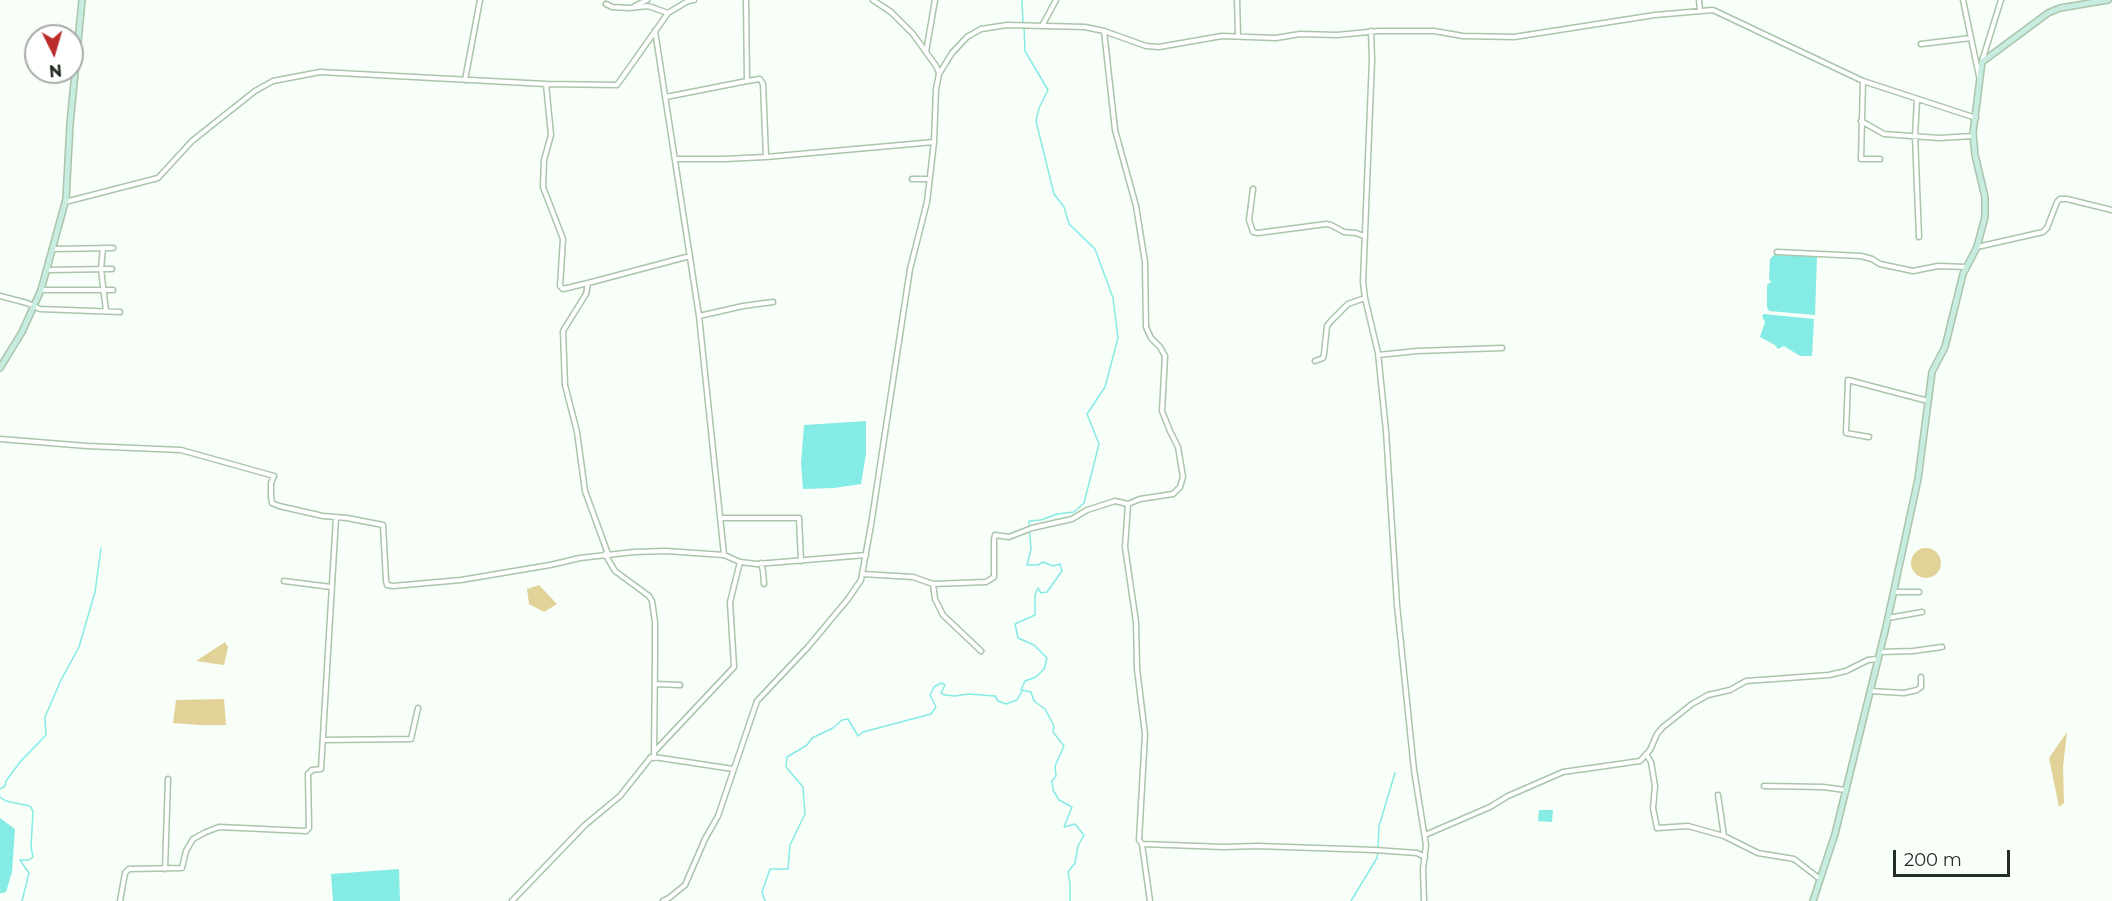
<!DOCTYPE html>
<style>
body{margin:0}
#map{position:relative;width:2112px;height:901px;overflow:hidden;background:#f8fef8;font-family:Montserrat,sans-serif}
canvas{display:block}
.north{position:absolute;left:24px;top:24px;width:60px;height:60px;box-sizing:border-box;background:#fff;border:2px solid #a7aca7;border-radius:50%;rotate:175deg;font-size:16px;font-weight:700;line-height:24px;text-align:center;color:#242f24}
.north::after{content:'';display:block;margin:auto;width:21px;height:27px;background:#ba2b2b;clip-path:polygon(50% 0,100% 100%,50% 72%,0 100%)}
.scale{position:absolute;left:1893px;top:850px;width:117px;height:27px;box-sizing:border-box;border:3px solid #242f24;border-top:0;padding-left:8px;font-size:18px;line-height:21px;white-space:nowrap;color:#242f24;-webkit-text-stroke:4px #fff;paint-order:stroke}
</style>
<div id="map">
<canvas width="2112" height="901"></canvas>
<div class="north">N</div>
<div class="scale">200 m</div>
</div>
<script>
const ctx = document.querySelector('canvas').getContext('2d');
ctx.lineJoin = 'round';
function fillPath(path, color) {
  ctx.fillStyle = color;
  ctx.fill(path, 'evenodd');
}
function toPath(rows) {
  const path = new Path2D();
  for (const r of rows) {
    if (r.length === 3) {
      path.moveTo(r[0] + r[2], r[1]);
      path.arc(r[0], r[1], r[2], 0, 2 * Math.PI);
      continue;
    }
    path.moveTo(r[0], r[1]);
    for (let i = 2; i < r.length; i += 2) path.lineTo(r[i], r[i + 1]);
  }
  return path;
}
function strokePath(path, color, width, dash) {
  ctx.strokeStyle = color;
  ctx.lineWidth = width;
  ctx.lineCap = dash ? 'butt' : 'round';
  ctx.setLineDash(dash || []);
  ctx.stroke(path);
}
const green = toPath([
 [1926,563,15],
 [539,585,557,604,544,612,529,604,527,589],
 [225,642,228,647,224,665,196,661],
 [224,699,226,725,199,725,173,723,176,700],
 [2067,732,2063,767,2064,803,2059,807,2049,758]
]);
const water = toPath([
 [1774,255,1817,257,1815,315,1769,311,1767,307,1767,285,1771,282,1769,279,1770,259],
 [1764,314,1814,319,1812,356,1800,356,1784,346,1778,349,1775,345,1760,337,1765,322,1762,316],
 [866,421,866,454,861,484,834,488,803,489,801,463,804,425],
 [1539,810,1553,810,1552,822,1538,821],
 [0,818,15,829,12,872,6,892,3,893,0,893],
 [399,869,400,901,333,901,331,874]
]);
const stream = toPath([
 [1022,0,1023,23],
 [1024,28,1025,51,1048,90,1039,108,1036,121,1054,194,1064,207,1069,224,1095,249,1113,298,1118,338,1105,387,1087,414,1099,444,1084,503,1074,512,1057,514,1041,520,1029,521,1031,549,1027,565,1038,565,1043,562,1053,566,1060,564,1062,571,1047,592,1041,593,1038,588,1035,595,1035,615,1015,624,1018,638,1034,645,1047,658,1044,669,1036,677,1025,681,1021,690,1031,692,1034,701,1045,709,1054,726,1053,732,1064,746,1055,766,1056,776,1052,781,1053,790,1059,800,1072,807,1064,827,1075,824,1084,835,1078,846,1075,863,1068,872,1070,884,1070,901],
 [0,789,5,786,6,781,20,762,46,735,45,717,61,680,79,647,95,592,101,548],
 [0,797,6,801,30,806,33,811,31,847,33,857,29,860,20,860,29,873,22,901],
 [1378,848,1379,826,1395,773],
 [765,901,762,892,770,869,788,869,790,845,805,814,803,787,786,767,787,757,807,745,812,738,833,728,842,720,848,719,858,736,863,732,931,714,936,707,930,695,934,687,941,683,945,685,941,693,945,695,955,696,968,694,995,696,998,701,1006,704,1017,700,1022,691],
 [1351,901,1377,858,1378,852]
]);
const street = toPath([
 [873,0,891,12,913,34,936,66,939,73],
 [1237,0,1238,35],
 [1699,0,1700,11],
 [1963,0,1979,76],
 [606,4,612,7,629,8,648,6,668,13],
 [635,6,647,0],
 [1042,26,1056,0],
 [655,31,699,316,724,555],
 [1371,31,1372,60,1363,282,1365,298,1378,353,1386,431,1397,605,1414,770,1426,845,1423,869,1424,901],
 [1921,44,1971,38],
 [926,52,935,0],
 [1982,61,2001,0],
 [465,80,480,0],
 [747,81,760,79,763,84,766,157,934,142],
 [1863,81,1861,159,1880,159],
 [546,84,551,135,544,160,543,187,563,239,560,286,563,289,588,283,586,294,563,331,565,385,577,432,585,491,608,554],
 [666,97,747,81,746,0],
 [1917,100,1915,136,1919,237],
 [1861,121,1884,134,1939,138,1973,136],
 [676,159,724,159,766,157],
 [912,179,929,179],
 [1253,189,1249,220,1253,232,1258,233,1326,224,1331,225,1344,232,1356,233,1364,236],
 [65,202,158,178,192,141,255,91,273,81,320,72,546,84,617,85,668,13,688,1,694,0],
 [1977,247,2043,232,2047,228,2057,202,2060,199,2067,199,2112,210],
 [103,248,101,269,106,311],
 [52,249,113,248],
 [1777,252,1861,256,1872,259,1880,264,1913,271,1938,266,1966,267],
 [46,270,112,269],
 [588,283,690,256],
 [41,290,113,290],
 [0,296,27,303,40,309,120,312],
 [699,316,743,306,773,302],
 [1378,355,1417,351,1502,348],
 [1315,361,1323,358,1324,354,1327,326,1331,321,1348,304,1365,298],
 [1869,437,1846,433,1848,380,1928,401],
 [0,439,87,446,181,450,274,476,271,483,271,496,272,503,279,506,323,516,347,518,383,525,386,580,387,585,393,586,461,580,550,565,580,558,634,552,666,551,724,555,740,562,757,564,866,555],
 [1128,504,1125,547,1136,622,1137,669,1145,734,1139,840,1142,844,1224,847,1257,846,1375,850,1417,853,1425,857],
 [721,518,799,518,801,561],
 [605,554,615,571,649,596,652,601,655,622,655,656,654,757,733,769],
 [761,563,763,571,764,584],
 [863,574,913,577,933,584,986,582,994,577,994,540,995,535,1009,537,1032,528,1072,519,1087,510,1115,501,1128,504,1140,499,1173,494,1180,487,1183,477,1178,447,1170,431,1162,411,1165,356,1160,347,1151,338,1146,327,1145,262,1136,206,1115,130,1104,31],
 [284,581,331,587],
 [933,584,935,599,943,615,981,651],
 [1894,592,1919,592],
 [1888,618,1922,612],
 [1880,652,1913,651,1942,647],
 [655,684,680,685],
 [1870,691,1904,693,1917,690,1921,687,1921,677],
 [323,740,411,739,418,708],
 [654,752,734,667,730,602,740,562],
 [1646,754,1651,762,1655,786,1653,808,1657,828,1688,826,1724,836,1758,853,1794,859,1820,879],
 [1764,786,1823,787,1845,790],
 [1718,795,1724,836],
 [1425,835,1490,807,1508,796,1563,772,1640,761,1650,750,1657,734,1663,727,1692,704,1708,695,1730,690,1746,681,1829,675,1846,671,1868,660,1877,659],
 [1142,844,1150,901],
 [165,869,168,779],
 [120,901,125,873,129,869,182,868,186,851,193,839,206,832,219,827,306,831,309,828,308,774,312,770,321,769,336,518],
 [512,901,585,825,620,796,651,757,654,758],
 [663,901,669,898,685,885,705,839,718,816,757,701,808,647,848,599,861,580,871,525,910,269,927,202,934,142,936,89,939,74,952,53,967,37,981,29,1007,25,1085,27,1104,31,1146,46,1159,47,1222,36,1276,38,1300,34,1337,35,1379,31,1434,31,1463,36,1514,37,1655,15,1713,10,1863,81,1976,118]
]);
const secondary = toPath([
 [0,368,22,332,41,290,66,199,70,124,82,0],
 [1813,901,1835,834,1886,627,1918,479,1932,372,1945,347,1963,274,1977,247,1985,217,1985,197,1975,155,1973,133,1982,62,2048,13,2060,8,2108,0]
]);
fillPath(green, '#e1d397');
fillPath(water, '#85ebe5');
strokePath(stream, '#85ebe5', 1.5);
strokePath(street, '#abc5aa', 7);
strokePath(secondary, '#abc5aa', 8);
strokePath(street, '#fff', 4);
strokePath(secondary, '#c7ece0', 5);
</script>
